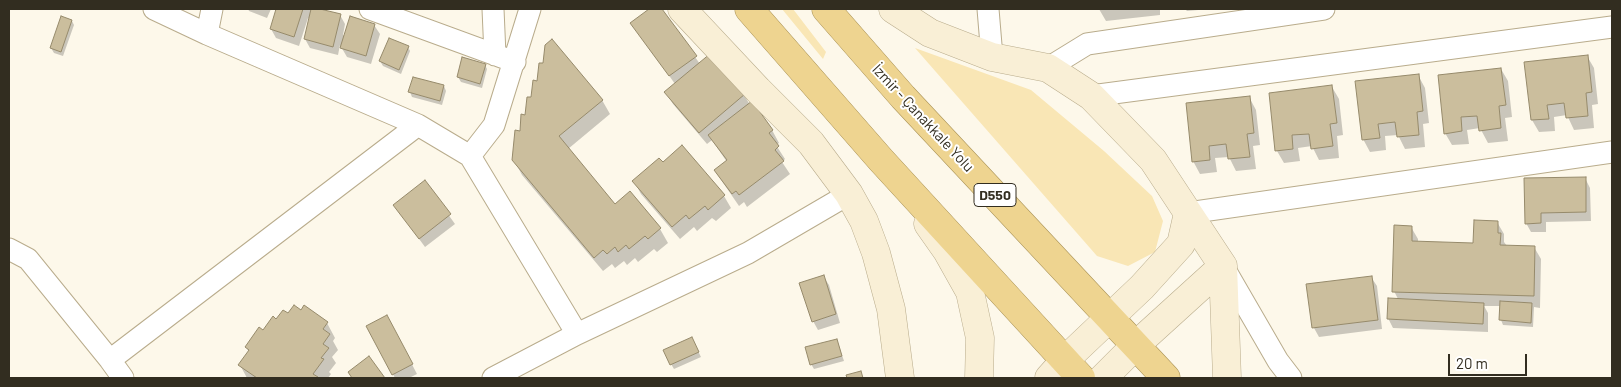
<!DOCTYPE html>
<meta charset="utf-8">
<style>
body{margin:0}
#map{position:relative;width:1621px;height:387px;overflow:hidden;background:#fdf8ea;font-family:Barlow,sans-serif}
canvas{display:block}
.frame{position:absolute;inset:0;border:10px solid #322d20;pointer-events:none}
.scale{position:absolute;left:1448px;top:354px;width:79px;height:22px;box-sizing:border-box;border:2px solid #322d20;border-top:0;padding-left:6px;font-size:15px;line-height:18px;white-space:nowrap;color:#322d20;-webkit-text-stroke:4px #fff;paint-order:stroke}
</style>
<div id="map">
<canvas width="1621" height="387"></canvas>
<div class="frame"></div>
<div class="scale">20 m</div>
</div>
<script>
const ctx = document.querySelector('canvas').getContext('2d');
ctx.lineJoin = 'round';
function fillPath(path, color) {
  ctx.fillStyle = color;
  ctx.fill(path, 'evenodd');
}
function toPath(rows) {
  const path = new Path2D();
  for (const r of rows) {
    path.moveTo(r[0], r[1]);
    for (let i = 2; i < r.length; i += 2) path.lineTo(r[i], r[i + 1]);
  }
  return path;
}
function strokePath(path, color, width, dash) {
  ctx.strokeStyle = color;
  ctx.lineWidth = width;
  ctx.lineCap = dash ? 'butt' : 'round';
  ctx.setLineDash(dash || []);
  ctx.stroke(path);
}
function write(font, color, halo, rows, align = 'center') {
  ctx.font = font + ' Barlow,sans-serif';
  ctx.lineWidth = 4;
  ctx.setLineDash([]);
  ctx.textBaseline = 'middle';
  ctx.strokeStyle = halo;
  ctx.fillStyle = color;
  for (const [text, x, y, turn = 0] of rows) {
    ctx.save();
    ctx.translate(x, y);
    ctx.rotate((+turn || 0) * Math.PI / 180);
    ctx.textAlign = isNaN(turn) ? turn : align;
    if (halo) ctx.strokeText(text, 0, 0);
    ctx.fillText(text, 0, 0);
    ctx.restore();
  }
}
const green = toPath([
 [782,9,793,9,826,52,823,59],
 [915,48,1031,90,1104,151,1152,196,1163,221,1155,252,1128,266,1097,256]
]);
const shadow = toPath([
 [248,9,271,9,267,18,249,11],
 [278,9,315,9,340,15,345,24,343,35,345,36,374,25,380,34,371,64,347,57,340,45,338,55,310,48,305,39,310,19,308,18,299,46,276,38,271,29],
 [651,9,661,9,700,64,744,95,750,105,772,130,779,143,776,145,785,159,782,162,790,174,747,207,744,202,739,206,715,171,727,162,712,140,707,144,673,104,666,92,675,84,632,23],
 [1099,9,1160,9,1160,15,1106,21],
 [1185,9,1210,9,1187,11],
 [72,21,74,25,63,56,54,53,51,48],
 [408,47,410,51,401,74,383,66,380,61],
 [1587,56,1594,68,1598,104,1592,105,1594,128,1574,130,1567,115,1554,117,1555,131,1539,132,1532,120,1526,63],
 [463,59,485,65,487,69,482,88,461,82,458,77],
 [1501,69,1508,81,1512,117,1505,118,1508,141,1488,143,1480,128,1467,130,1469,144,1452,145,1445,133],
 [1418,75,1425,88,1429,123,1423,124,1425,147,1405,149,1398,135,1385,136,1386,150,1370,152,1363,139],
 [444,86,446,91,442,105,412,97,410,92],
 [1332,87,1339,99,1343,135,1337,136,1339,158,1319,160,1312,146,1298,148,1300,161,1284,163,1277,151],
 [1249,97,1256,110,1260,145,1253,146,1256,169,1236,171,1229,157,1215,158,1217,172,1200,174,1193,161],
 [602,100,610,114,568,149,615,205,660,229,668,243,657,252,654,249,638,262,635,258,627,265,624,261,615,268,612,264,603,271,522,175,514,160,527,116],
 [682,147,724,196,731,208,716,221,712,218,697,231,694,227,680,239,641,194,634,181,662,164],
 [1585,178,1590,188,1591,221,1546,222,1546,232,1531,232,1526,223],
 [425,182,455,224,425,247,395,206],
 [1497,222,1504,234,1504,242,1507,246,1534,247,1541,259,1540,308,1534,307,1533,327,1503,325,1501,320,1501,306,1484,306,1488,313,1488,332,1393,328,1388,318,1398,299,1394,291,1411,227,1418,239,1418,242,1475,244],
 [823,276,829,285,840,323,818,330,813,321],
 [1371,277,1377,286,1382,329,1319,337,1314,328],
 [288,315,327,323,335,338,333,341,338,350,332,357,336,363,329,372,331,374,328,378,247,378,240,365,249,352,246,347,276,321],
 [392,326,417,374,409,378,395,378,368,327],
 [837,340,844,361,814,369,811,364],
 [694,343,701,357,674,369,671,364]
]);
const building = toPath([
 [276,9,303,9,294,37,270,29,276,9],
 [311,9,320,9,341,14,333,47,304,39,311,9],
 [649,9,662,9,697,56,669,76,630,23,649,9],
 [61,16,72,20,61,52,50,48,61,16],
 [350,16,375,24,366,56,340,48,350,16],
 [389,38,409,46,399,70,379,61,389,38],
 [552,39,603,100,559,136,615,204,630,191,661,228,648,239,645,236,629,249,626,245,618,252,615,247,607,254,603,250,594,258,512,160,515,130,520,131,521,114,525,115,527,97,531,97,533,80,537,81,539,63,543,63,545,45,552,39],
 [711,53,745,94,699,133,664,92,711,53],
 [1588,55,1592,92,1586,93,1588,116,1566,118,1564,103,1547,105,1549,119,1531,120,1524,62,1588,55],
 [462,57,486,64,480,84,457,77,462,57],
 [1501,68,1506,105,1499,106,1501,128,1479,131,1477,116,1461,117,1462,131,1444,134,1438,75,1501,68],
 [1419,74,1423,111,1417,112,1419,135,1397,137,1395,122,1378,124,1380,138,1362,140,1355,81,1419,74],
 [413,77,444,85,440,101,408,92,413,77],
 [1332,85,1337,123,1330,124,1333,146,1311,149,1309,134,1292,135,1293,149,1275,151,1269,93,1332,85],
 [1250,96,1254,133,1247,134,1250,157,1228,159,1226,144,1209,146,1210,160,1192,162,1186,103,1250,96],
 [752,101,773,130,769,133,779,146,775,150,784,161,739,195,736,191,732,194,714,170,727,160,708,135,752,101],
 [682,145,725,195,708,210,705,206,689,219,686,215,672,227,632,181,659,158,663,162,682,145],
 [1586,177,1586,212,1541,213,1541,223,1525,224,1524,178,1586,177],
 [425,180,451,214,419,239,393,205,425,180],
 [1474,220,1498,221,1498,233,1501,233,1500,245,1535,246,1534,296,1392,292,1394,225,1412,226,1412,241,1473,243,1474,220],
 [824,275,836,314,812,322,799,283,824,275],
 [1372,276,1378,320,1312,328,1306,284,1372,276],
 [1388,298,1484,303,1483,324,1387,319,1388,298],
 [1500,301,1532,303,1531,323,1499,320,1500,301],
 [294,305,301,310,304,305,328,322,323,329,330,334,323,344,329,348,321,358,324,359,313,374,318,377,317,378,257,378,238,365,249,350,245,347,259,327,263,330,273,316,276,319,283,310,288,313,294,305],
 [387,315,413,364,392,375,366,326,387,315],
 [692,337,699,352,670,365,663,350,692,337],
 [837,339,842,356,810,365,805,347,837,339],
 [369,356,385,378,352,378,348,372,369,356],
 [861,371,863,378,847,378,846,375,861,371]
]);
const minor = toPath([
 [154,9,207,34],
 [212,9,207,34,418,125],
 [370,9,515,62],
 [493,9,495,55],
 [988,9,992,57],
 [1048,68,1087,44,1324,9],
 [1091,96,1612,27],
 [470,156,577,334],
 [1188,213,1612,152],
 [9,249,28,259,110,360,418,125,470,156,494,125,530,9],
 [1223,266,1278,361,1291,378],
 [110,360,123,378],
 [493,378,577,334,748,253,849,194]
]);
const secondary = toPath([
 [682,9,758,90,811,143,849,194,864,221,876,253,891,309,900,378],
 [893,9,930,33,992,57,1048,68,1091,96,1153,160,1223,266,1227,378],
 [928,224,947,251,970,292,980,338,979,378],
 [1049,378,1065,360,1142,287,1181,244,1188,213],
 [1103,378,1136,345,1223,266]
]);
const trunk = toPath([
 [749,9,881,160,1081,378],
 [826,9,903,97,1166,378]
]);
const shields = [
 [995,195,42]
];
const shieldNames = [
 ["D550",995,195]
];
const streetNames = [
 ["İzmir - Çanakkale Yolu",923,118,47]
];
fillPath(green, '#f9e6b5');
fillPath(shadow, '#0003');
fillPath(building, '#cbbe9d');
strokePath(building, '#968a6b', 1);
strokePath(minor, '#b9ac8c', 23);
strokePath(secondary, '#b9ac8c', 29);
strokePath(trunk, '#aa9357', 29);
strokePath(minor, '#fff', 21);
strokePath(secondary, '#f9efd6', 28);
strokePath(trunk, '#eed490', 28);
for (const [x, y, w] of shields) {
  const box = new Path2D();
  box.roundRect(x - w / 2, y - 11.5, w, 23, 4);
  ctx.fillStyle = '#fff';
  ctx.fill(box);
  strokePath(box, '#322d20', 1);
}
write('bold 14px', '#322d20', null, shieldNames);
write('15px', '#322d20', '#fff', streetNames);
</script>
